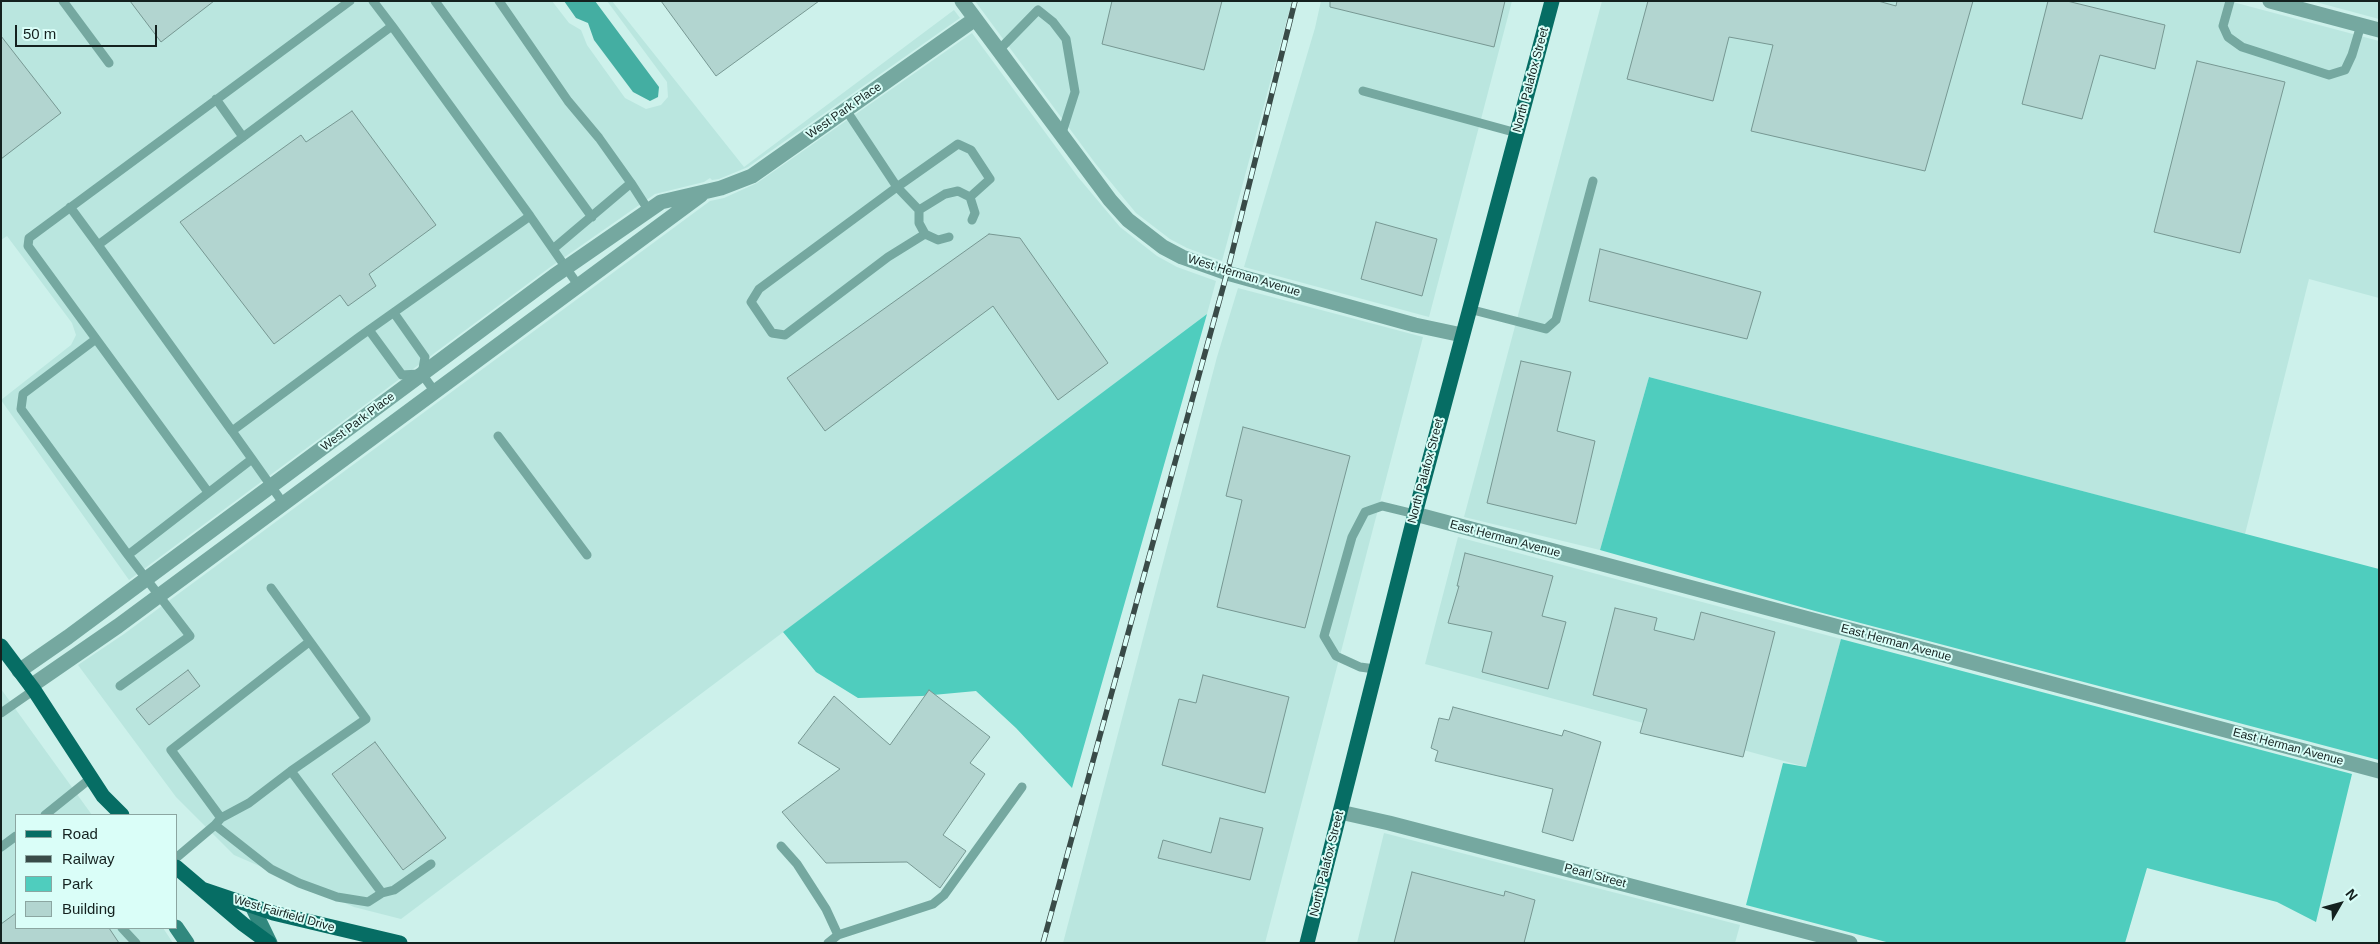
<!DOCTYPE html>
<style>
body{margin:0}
#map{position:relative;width:2380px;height:944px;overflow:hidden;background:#cdf1eb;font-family:Arial,sans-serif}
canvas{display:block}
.frame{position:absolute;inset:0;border:2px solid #14211f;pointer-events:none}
.legend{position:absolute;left:15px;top:814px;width:162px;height:115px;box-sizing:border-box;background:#dafef8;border:1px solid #8ba6a1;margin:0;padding:6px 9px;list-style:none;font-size:15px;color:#14211f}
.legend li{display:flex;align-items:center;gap:10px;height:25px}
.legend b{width:25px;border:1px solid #8ba6a1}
.north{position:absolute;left:2315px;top:879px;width:50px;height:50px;-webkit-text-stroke:4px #dafef8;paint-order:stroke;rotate:52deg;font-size:14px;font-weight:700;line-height:20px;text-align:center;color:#14211f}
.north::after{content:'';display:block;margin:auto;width:18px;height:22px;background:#14211f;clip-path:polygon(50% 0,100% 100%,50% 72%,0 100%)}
.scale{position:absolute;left:15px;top:25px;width:142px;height:22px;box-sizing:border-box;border:2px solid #14211f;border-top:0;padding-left:6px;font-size:15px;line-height:18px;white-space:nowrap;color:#14211f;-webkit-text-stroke:4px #dafef8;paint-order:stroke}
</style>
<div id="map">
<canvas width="2380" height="944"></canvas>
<div class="frame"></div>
<ul class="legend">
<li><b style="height:6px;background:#066d64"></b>Road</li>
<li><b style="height:6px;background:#394b48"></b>Railway</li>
<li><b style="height:14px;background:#4fcdbe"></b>Park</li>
<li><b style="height:14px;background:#b2d5d0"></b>Building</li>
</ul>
<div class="north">N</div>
<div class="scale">50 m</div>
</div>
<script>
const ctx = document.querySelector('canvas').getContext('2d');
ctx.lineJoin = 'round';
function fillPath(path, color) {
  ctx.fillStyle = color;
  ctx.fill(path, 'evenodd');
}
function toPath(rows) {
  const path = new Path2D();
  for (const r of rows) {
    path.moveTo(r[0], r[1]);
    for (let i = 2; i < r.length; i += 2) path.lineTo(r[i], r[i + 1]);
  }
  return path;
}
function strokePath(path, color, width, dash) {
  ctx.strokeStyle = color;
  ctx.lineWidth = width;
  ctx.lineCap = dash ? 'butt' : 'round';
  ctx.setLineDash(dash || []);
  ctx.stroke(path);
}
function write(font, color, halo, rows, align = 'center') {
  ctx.font = font + ' Arial,sans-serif';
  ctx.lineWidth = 4;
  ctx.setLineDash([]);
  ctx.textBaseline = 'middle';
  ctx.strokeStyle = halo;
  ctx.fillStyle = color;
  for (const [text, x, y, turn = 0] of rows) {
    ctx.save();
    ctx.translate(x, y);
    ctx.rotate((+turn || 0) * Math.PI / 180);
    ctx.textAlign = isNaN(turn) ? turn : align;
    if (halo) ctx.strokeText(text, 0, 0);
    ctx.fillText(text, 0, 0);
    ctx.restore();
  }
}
const built = toPath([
 [1,1,552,1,569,23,581,30,587,45,625,98,646,109,661,105,668,97,667,82,607,1,612,1,744,167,954,10,960,18,748,167,719,179,712,180,710,178,704,182,655,194,549,268,129,580,1,400,71,345,76,335,72,323,7,236,1,240],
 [975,1,1292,1,1222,261,1187,248,1170,239,1136,213,1095,163],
 [1321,1,1512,1,1429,317,1244,267,1315,28],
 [1602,1,2229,1,2379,41,2379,298,2309,279,2245,534,1649,377,1600,550,1464,517],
 [2312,1,2379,1,2379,19],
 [972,33,1078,177,1120,227,1157,256,1177,267,1216,281,1207,314,401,919,354,907,234,855,176,797,78,665,124,634,710,201,724,198,757,183],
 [1238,288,1423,337,1265,943,1063,943,1217,357],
 [1458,537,1841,639,1806,767,1425,664],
 [1,689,92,815,16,815,16,928,163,928,173,943,1,943],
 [1384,833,1740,925,1735,943,1357,943]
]);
const green = toPath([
 [1207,314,1072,788,1016,728,976,691,922,696,858,698,816,672,783,632],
 [1649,377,2379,569,2379,760,1815,611,1600,550],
 [1841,639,2352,774,2316,922,2277,902,2147,868,2125,943,1890,943,1746,905,1783,763,1806,767]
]);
const water = toPath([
 [564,1,595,1,659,87,658,97,650,101,633,92,594,40,588,23,576,18]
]);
const building = toPath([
 [130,1,214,1,161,42,130,1],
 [661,1,819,1,716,76,661,1],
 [1112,1,1222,1,1204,70,1102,44,1112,1],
 [1330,1,1505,1,1494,47,1330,7,1330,1],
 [1648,1,1878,1,1896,6,1897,1,1973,1,1925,171,1751,131,1773,45,1729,37,1713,101,1627,79,1648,1],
 [2048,1,2067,1,2165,25,2155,69,2100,55,2082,119,2022,104,2048,1],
 [1,36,61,113,1,159,1,36],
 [2197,61,2285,82,2240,253,2154,232,2197,61],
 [352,111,436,225,369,274,376,286,348,306,340,295,274,344,180,222,301,135,306,142,352,111],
 [1376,222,1437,239,1422,296,1361,279,1376,222],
 [989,234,1020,238,1108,363,1058,400,993,306,825,431,787,378,989,234],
 [1600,249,1761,292,1747,339,1589,301,1600,249],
 [1521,361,1571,372,1557,431,1595,441,1576,524,1487,503,1521,361],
 [1243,427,1350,456,1305,628,1217,607,1242,500,1226,496,1243,427],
 [1465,553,1553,576,1542,616,1566,622,1548,689,1482,672,1492,632,1448,623,1459,586,1457,586,1465,553],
 [1615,608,1657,618,1654,630,1694,640,1701,612,1775,632,1743,757,1640,733,1647,709,1593,695,1615,608],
 [188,670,200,686,149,725,136,709,188,670],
 [1203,675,1289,697,1265,793,1162,765,1179,699,1196,703,1203,675],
 [929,690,990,737,970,763,985,774,943,835,966,851,940,888,907,862,826,863,782,812,840,769,798,743,834,696,890,745,929,690],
 [1453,707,1562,736,1564,730,1601,742,1573,841,1542,832,1553,789,1435,761,1438,751,1431,748,1439,718,1449,720,1453,707],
 [375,742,446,838,403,870,332,774,375,742],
 [1220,818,1263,828,1250,880,1158,858,1163,840,1211,853,1220,818],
 [1412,872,1504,896,1505,891,1535,900,1524,943,1394,943,1412,872],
 [16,913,16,928,109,928,119,943,1,943,1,924,16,913]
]);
const lane = toPath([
 [63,1,109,63],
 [435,1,592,217],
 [499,1,568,101,599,138,631,183],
 [2230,1,2223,26,2228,37,2242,47,2329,75,2345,70,2352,55,2361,25],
 [392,26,530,216],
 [998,51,1038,10,1053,22,1066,39,1075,92,1061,136],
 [1363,91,1517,133],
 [216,99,243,137],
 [846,110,897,187,759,289,751,302,772,333,785,335,888,257,925,234],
 [970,197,975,213,972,220],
 [70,207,98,245,392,26,373,1],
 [919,210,945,194,958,191,970,197],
 [949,237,938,240,925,234,919,223,919,210,897,187,958,144,971,150,990,179,970,197],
 [98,245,232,431],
 [553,249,631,183,649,211],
 [1469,309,1546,329,1556,320,1593,181],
 [394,313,425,357,422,374,435,392],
 [369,330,402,375,419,374],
 [96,339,23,394,21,409,128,555],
 [498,436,587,555],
 [252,459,232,431,359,337,530,216,578,285],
 [208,492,28,246,29,238,350,1],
 [271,588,366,719,291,771],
 [1375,669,1360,667,1336,656,1324,636,1352,537,1365,512,1382,506,1415,514],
 [120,686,190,636,128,555,252,459,283,503],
 [1,713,34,690],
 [45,815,91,778],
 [221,818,171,750,309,642],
 [781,846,797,864,826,909,838,935],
 [1,847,16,836],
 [176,858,215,825,271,869,299,883,337,897,368,902,382,893,291,771,249,803,221,818,215,825],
 [382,893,394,890,431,864],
 [122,928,136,943],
 [828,943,838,935,933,904,944,895,1022,787]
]);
const street = toPath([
 [962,1,1110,200,1128,220,1163,247,1182,257,1227,273,1415,325,1462,335],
 [2270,1,2379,30],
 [1415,514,2379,771],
 [19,671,68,637,554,276,661,202,721,188,752,176,975,19],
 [31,686,118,626,701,195],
 [1340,812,1389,823,1850,943]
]);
const secondary = toPath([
 [252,906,270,943],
 [176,927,187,943]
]);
const primary = toPath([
 [1,646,34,690,103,796,122,815],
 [176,867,243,924,269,943],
 [202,889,273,913,400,943],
 [1307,943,1415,514,1552,1]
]);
const rail = toPath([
 [1043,943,1227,273,1295,1]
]);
const streetNames = [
 ["North Palafox Street",1531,80,-75],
 ["West Park Place",844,111,-35],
 ["West Herman Avenue",1244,276,17],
 ["West Park Place",358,422,-37],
 ["North Palafox Street",1426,471,-75],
 ["East Herman Avenue",1505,539,15],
 ["East Herman Avenue",1896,643,15],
 ["East Herman Avenue",2288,747,15],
 ["North Palafox Street",1327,864,-76],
 ["Pearl Street",1595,876,15],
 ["West Fairfield Drive",284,914,16]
];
fillPath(built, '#bae6df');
fillPath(green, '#4fcdbe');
fillPath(water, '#44aea2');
fillPath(building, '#b2d5d0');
strokePath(building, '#779893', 1);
strokePath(lane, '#75a8a0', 9);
strokePath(street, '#75a8a0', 15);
strokePath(secondary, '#31887e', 15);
strokePath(primary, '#066d64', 15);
strokePath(rail, '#394b48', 5.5);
strokePath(rail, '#dafef8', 4, [11]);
write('12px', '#14211f', '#dafef8', streetNames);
</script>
